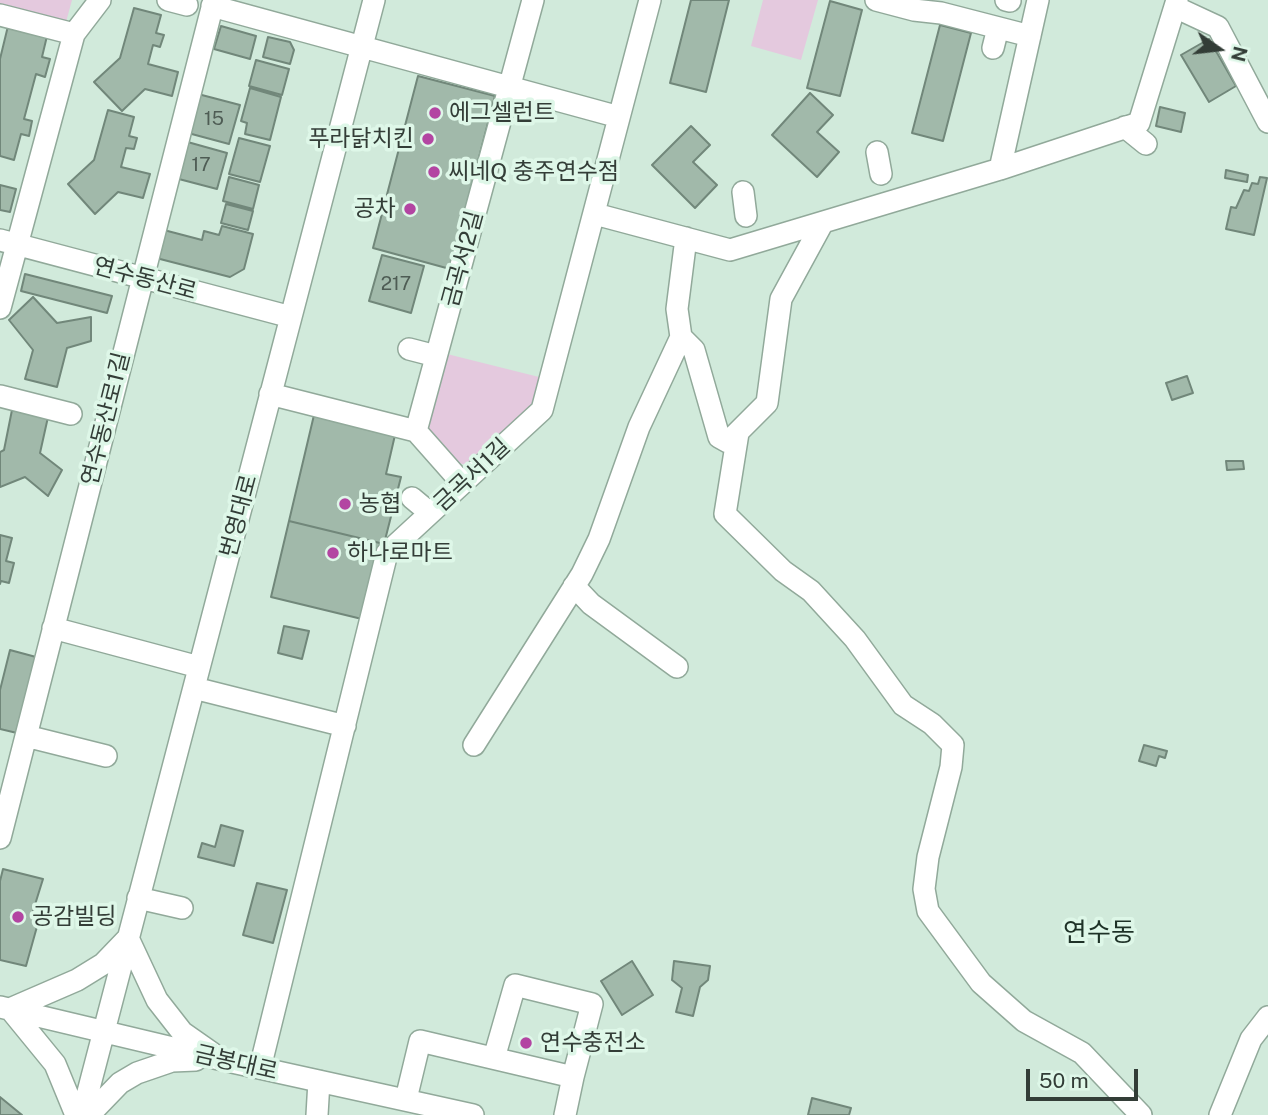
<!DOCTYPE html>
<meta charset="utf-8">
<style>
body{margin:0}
#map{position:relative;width:1268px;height:1115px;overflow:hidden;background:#d1eadb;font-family:"Public Sans",sans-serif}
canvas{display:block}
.north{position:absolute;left:1184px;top:14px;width:70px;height:70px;-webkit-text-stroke:5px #def7e8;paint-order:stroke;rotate:104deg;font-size:19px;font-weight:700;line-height:28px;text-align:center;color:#333d37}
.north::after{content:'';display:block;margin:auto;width:24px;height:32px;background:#333d37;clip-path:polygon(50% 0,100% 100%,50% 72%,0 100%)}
.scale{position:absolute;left:1026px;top:1069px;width:112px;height:32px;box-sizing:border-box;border:4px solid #333d37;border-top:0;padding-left:9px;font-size:21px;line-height:24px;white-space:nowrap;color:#333d37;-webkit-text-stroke:5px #def7e8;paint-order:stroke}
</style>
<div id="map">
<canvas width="1268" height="1115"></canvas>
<div class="north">N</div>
<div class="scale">50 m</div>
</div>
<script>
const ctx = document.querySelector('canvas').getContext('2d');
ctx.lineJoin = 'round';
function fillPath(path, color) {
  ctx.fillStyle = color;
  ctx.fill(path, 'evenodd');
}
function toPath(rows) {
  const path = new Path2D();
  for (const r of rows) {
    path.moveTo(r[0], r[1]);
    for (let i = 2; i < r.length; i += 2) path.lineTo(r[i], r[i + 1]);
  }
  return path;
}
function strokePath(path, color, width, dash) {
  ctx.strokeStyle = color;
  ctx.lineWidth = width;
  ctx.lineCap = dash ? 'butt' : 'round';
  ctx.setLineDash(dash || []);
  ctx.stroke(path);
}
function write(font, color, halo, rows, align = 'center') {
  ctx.font = font + ' "Public Sans","Noto Sans KR",sans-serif';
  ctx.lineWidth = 7;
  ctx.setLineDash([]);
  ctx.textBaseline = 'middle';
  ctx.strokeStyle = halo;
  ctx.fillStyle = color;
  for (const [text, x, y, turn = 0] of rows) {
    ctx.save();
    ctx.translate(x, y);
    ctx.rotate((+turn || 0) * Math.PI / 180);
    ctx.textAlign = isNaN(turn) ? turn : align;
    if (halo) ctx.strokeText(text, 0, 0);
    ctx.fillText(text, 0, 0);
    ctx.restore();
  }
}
const green = toPath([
 [0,0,72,0,66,22,0,5],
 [763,0,818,0,801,60,751,46],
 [447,354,551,380,542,410,478,469,453,461,428,428]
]);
const building = toPath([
 [691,0,729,0,706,92,670,83,691,0],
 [830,1,862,10,840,96,807,88,830,1],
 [134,8,161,15,156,33,164,35,160,47,153,45,148,64,178,72,172,96,145,89,122,111,94,82,120,58,134,8],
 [940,25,971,33,943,141,912,133,940,25],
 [8,26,47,36,42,57,50,59,45,77,36,74,24,119,32,121,29,136,21,134,14,160,0,156,0,59,8,26],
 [221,26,256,36,250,59,214,49,221,26],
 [268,37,290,42,294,50,290,64,263,57,268,37],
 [1209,39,1236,86,1209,102,1181,55,1209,39],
 [256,60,289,69,282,95,249,86,256,60],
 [418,76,495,96,450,269,373,248,418,76],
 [250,88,281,97,270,140,245,134,247,123,241,121,250,88],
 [810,93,833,115,817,132,839,152,817,177,772,135,810,93],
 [198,94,240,105,229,144,188,133,198,94],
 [1160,107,1185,113,1181,132,1156,126,1160,107],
 [108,110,134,117,129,136,137,138,134,149,126,148,121,167,150,174,143,198,118,192,95,214,68,184,94,160,108,110],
 [691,126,710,145,693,162,717,185,695,208,652,165,691,126],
 [239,138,270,146,260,182,229,174,239,138],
 [184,141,227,153,217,189,175,178,184,141],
 [1226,170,1248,175,1247,182,1225,178,1226,170],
 [229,177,259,185,253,209,223,201,229,177],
 [1260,177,1267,178,1254,235,1226,229,1231,207,1236,208,1244,190,1249,191,1252,183,1258,184,1260,177],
 [0,185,16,189,10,212,0,210,0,185],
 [226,204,253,211,248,230,221,223,226,204],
 [222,226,253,234,244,269,230,277,160,259,155,250,160,229,202,240,204,231,219,235,222,226],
 [382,255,424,266,411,313,369,301,382,255],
 [25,274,112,296,107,313,21,291,25,274],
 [33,297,57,323,91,317,91,341,67,348,57,387,25,379,33,350,9,320,33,297],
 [1187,376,1193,393,1172,400,1166,383,1187,376],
 [12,410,48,417,40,453,62,470,48,496,25,477,0,487,0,452,4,450,12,410],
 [314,415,395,435,386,474,401,477,384,544,289,521,314,415],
 [1226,461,1243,461,1244,469,1227,470,1226,461],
 [289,521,384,544,366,620,271,597,289,521],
 [0,535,12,538,6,561,14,563,9,583,1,581,0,584,0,535],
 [284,626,309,631,302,659,278,653,284,626],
 [10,650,36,657,17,733,0,729,0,690,10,650],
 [1144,745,1167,751,1165,758,1159,756,1156,766,1139,761,1144,745],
 [221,825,243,831,234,866,198,857,202,843,215,847,221,825],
 [3,869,43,879,33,911,38,923,26,966,0,960,0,881,3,869],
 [257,883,287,890,273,943,243,935,257,883],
 [632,961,653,995,622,1015,601,981,632,961],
 [674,961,710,966,708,980,700,987,693,1016,676,1012,682,988,672,980,674,961],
 [0,1097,22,1115,0,1115,0,1097],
 [812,1098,851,1108,849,1115,808,1115,812,1098]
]);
const minor = toPath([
 [168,0,187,5],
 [876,0,914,10,941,13,1030,36],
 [1006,0,1010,1],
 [212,6,619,117],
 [1175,7,1218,27,1268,122],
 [0,15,74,34,0,308],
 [74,34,100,0],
 [993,48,998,28],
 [1125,127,1146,144],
 [877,152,881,174],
 [1000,169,1038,0],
 [743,192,746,216],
 [595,214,730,250,1000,169,1139,123,1177,0],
 [686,238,677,309,681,337,694,350,719,437,728,442,767,403,781,299,823,222],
 [0,240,291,317],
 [409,349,436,356],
 [270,394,416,431,462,483],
 [0,396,71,414],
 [416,431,533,0],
 [738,433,725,514,783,571,811,591,855,639,903,705,932,724,953,745,951,767,928,857,924,889,928,911,981,983,1024,1021,1082,1053,1141,1115],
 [412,498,430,513],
 [574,586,591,604,677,667],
 [53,628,199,667],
 [194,688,345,726],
 [26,736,106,756],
 [474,745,582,574,599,539,639,427,681,337],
 [0,838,214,0],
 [138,898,182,908],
 [0,1007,223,1060,473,1115],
 [494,1058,515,985,592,1004,573,1077],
 [260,1068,387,553,542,410,650,0],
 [406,1099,420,1041,573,1077,565,1115],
 [76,1115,55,1064,10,1009,77,980,103,964,128,938,157,1000,182,1032,212,1053],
 [82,1115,374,0],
 [89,1115,120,1083,137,1073,172,1061,196,1060],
 [317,1115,319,1081],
 [1220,1115,1251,1039,1268,1017]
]);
const markers = [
 [435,113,7,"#b345a2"],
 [428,139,7,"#b345a2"],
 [434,172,7,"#b345a2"],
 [410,209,7,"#b345a2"],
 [345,504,7,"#b345a2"],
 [333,553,7,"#b345a2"],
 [18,917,7,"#b345a2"],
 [526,1043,7,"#b345a2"]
];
const numberNames = [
 ["15",214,119],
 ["17",201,165],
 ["217",396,284]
];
const poiNames = [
 ["에그셀런트",449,113],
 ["푸라닭치킨",414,139,"right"],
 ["씨네Q 충주연수점",448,172],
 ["공차",396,209,"right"],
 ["농협",359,504],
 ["하나로마트",347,553],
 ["공감빌딩",32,917],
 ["연수충전소",540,1043]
];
const streetNames = [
 ["금곡서2길",463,259,-75],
 ["연수동산로",145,279,15],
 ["연수동산로1길",106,419,-76],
 ["금곡서1길",472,475,-43],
 ["번영대로",239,516,-75],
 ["금봉대로",236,1063,13]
];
const quarterNames = [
 ["연수동",1099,933]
];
fillPath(green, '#e4c9de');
fillPath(building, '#a1b9aa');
strokePath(building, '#71877a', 2);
strokePath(minor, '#91a99a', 24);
strokePath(minor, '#fff', 21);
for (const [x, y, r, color] of markers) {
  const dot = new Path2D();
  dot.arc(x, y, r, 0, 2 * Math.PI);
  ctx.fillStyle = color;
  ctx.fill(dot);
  strokePath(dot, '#def7e8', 2.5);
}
write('19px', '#4e5c54', null, numberNames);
write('23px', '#333d37', '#def7e8', poiNames, 'left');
write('23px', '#333d37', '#def7e8', streetNames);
write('26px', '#1e3227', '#def7e8', quarterNames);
</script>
